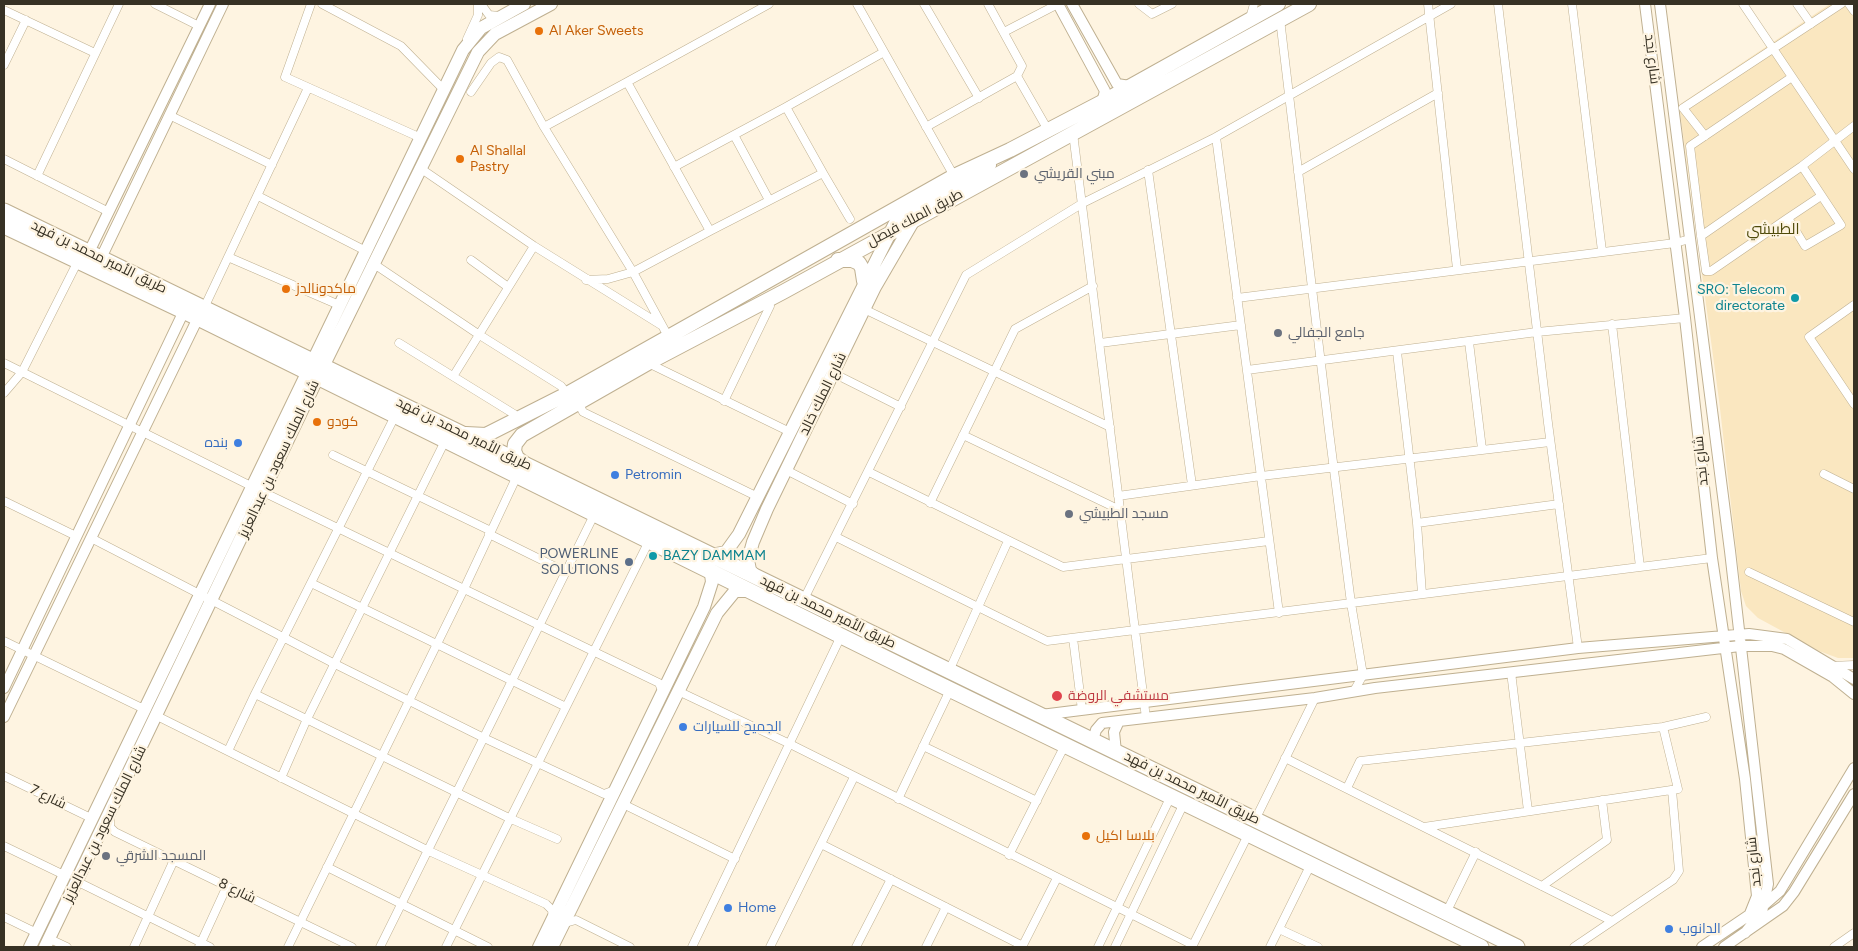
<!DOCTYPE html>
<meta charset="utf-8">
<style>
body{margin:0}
#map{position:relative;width:1858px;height:951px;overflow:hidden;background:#fef4e1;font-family:Figtree,sans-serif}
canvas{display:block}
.frame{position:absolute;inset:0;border:5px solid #373124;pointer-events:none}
</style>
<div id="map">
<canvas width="1858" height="951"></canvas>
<div class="frame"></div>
</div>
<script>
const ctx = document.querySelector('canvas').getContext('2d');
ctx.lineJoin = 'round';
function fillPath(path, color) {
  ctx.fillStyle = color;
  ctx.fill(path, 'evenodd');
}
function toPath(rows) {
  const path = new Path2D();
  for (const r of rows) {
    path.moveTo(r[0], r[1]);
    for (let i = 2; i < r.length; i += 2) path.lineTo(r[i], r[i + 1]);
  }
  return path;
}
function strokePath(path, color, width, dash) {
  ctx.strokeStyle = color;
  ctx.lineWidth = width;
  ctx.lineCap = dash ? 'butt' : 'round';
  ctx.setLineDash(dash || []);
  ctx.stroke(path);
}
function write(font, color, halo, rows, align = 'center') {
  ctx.font = font + ' Figtree,Cairo,sans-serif';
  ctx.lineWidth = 4.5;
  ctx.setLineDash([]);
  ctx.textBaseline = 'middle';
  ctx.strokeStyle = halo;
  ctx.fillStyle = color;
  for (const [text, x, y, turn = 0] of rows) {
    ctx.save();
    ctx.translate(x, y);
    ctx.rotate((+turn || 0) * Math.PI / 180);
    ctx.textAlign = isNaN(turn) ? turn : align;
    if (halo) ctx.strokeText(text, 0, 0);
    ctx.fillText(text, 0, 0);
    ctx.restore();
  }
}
const built = toPath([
 [1830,4,1854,4,1854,658,1838,658,1819,651,1758,618,1746,606,1741,591,1719,400,1679,105]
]);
const minor = toPath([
 [155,4,199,26],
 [311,4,285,77,421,138],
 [322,4,401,46,444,90],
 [481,4,489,15,499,16],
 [857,4,954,176],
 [924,4,979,98],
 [1139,4,1152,14,1172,4],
 [1428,4,1457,269],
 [1498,4,1548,423,1578,648],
 [1572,4,1602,251],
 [1743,4,1854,169],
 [1797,4,1811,24],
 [1849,4,1854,11],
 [4,10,95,53],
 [1250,18,1254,4],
 [1280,19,1329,431,1351,603,1363,675,1354,691],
 [1004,32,1058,4],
 [467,39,478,15,478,4],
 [4,65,26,20],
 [1017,76,1048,130],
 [627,82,769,4],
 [471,92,491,63,499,57,507,60,544,127,633,272,669,338],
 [786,107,884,52],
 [169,115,272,165],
 [544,127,627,82,710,231,633,272,608,279,586,280],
 [926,127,1017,76,1022,66,988,4],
 [1073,133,1146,718],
 [734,135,769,200],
 [1705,136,1683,108,1841,4],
 [1216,137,1279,613],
 [4,159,109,212],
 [1802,166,1854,126],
 [674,167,786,107,823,173,710,231],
 [420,168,534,246,661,325],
 [1148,170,1192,485],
 [1298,172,1438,93],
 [823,173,850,219],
 [37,176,119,4],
 [258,196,366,251],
 [1788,218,1821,196],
 [1701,236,1802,166,1841,225,1805,246,1788,218,1711,271,1706,271,1701,236,1690,146,1792,77],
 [228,257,339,305],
 [471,260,508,287],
 [374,264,478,334,561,386,567,394],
 [1237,298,1675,243,1690,239],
 [1854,305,1809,337,1854,404],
 [204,308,308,88],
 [864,309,1110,427],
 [1612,324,1640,567],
 [1469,342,1482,449],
 [399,343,514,414],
 [1100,343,1241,325],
 [1397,352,1417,523,1422,594],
 [4,363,251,486],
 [648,363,790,432],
 [1247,370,1537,332,1685,318],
 [833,373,901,407],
 [454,375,534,246],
 [4,393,22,372,78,261],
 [724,401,770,306,767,300],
 [578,402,583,412,758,497],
 [963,435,1120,510],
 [333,455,491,531],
 [786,470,853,504],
 [869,472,1063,567,1269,541],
 [1824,474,1854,489],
 [263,492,659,683,663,693],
 [1118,496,1261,476,1550,442],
 [4,501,76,536],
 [930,503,1015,329,1093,286],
 [1417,523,1559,504],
 [489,534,566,572],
 [836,537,1047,641,1712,558],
 [91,538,335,664,484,738,604,794,615,790],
 [1749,572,1854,622],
 [311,583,566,707],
 [803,601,966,275,1083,203,1216,137,1451,4],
 [1073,638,1082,710],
 [4,641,144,709],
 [1831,666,1854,665],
 [949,671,1008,541],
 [1511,672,1528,811],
 [678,691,790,744,1193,945],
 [255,694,509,818,557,839],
 [157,716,429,851,546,904,552,910,553,918],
 [923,746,1037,801],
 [228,751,255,694,395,416],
 [1285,758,1612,921],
 [4,776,91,818],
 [281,778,307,719,445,441],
 [1347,788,1360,761,1663,727,1706,717],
 [898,799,950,690],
 [623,804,735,859],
 [110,817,110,827,115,832,352,947],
 [1254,822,1315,698],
 [1424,827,1678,789,1663,727],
 [821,844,1023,946],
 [4,846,64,875],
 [1009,855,1065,745],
 [327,867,488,947],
 [76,881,210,947],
 [1542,886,1607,840,1602,800],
 [1446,913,1476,852],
 [4,917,37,933],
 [565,923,576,920,630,947],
 [1279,929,1318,947],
 [50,939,67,947],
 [134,947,174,860],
 [199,947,227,886],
 [288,947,464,589,517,476],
 [380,947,594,515],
 [446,947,649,541],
 [692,947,841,636],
 [770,947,854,777],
 [856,947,891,879],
 [926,947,946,907],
 [1022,947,1057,878],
 [1098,947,1171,796],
 [1115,947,1184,803],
 [1192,947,1249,833],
 [1270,947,1311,864],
 [1574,947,1673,880,1679,871,1672,790],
 [1834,947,1854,933]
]);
const tertiary = toPath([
 [1058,4,1105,91,1102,102],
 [1072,4,1117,84,1130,86],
 [1645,4,1685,318,1712,558,1745,779,1757,896,1749,916],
 [1660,4,1730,551,1768,884,1762,912,1745,933],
 [89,252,210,4],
 [101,258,223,4],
 [4,688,184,311],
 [1041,715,1578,648,1749,634,1787,639,1854,679],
 [4,717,198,318],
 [1093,740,1096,730,1102,723,1315,698,1375,688,1740,646,1772,646,1784,649,1833,677,1854,694],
 [1116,752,1114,732,1119,721],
 [1702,947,1764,905,1780,891,1854,768],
 [1724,947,1783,906,1794,892,1854,794]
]);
const primary = toPath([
 [711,555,726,552,739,534,896,221,904,213,990,165],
 [757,578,750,570,748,560,753,542,767,509,875,287,914,220],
 [30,947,463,50,481,28,524,4],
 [45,947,317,379,478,52,495,34,551,4],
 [539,947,704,607,712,582,711,574,706,569],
 [552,947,717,613,735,591,749,591]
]);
const trunk = toPath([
 [838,260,852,260,859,263,862,268,864,281],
 [466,434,486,435,567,394,954,176,1010,150,1102,102,1278,4],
 [525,464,517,458,514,451,515,444,522,435,648,363,783,292,1309,4]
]);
const motorway = toPath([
 [4,211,1517,947],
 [4,226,198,318,918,674,1481,947]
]);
const markers = [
 [539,31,5,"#e8710a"],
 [460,159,5,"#e8710a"],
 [1024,174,5,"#6b7280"],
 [286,289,5,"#e8710a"],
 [1795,298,5,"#0f9aa8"],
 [1278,333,5,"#6b7280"],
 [317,422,5,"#e8710a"],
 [238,443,5,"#3f7fe0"],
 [615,475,5,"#3f7fe0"],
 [1069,514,5,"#6b7280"],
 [653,556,5,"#0f9aa8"],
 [629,562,5,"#5c6f8a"],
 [1057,696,6,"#e0444e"],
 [683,727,5,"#3f7fe0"],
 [1086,836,5,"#e8710a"],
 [106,856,5,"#6b7280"],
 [728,908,5,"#3f7fe0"],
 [1669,929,5,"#3f7fe0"]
];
const foodNames = [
 ["Al Aker Sweets",549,31],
 ["Al Shallal",470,151],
 ["Pastry",470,167],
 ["ماكدونالدز",296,289],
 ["كودو",327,422],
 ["بلاسا اكيل",1096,836]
];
const streetNames = [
 ["شارع نجد",1652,59,83],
 ["طريق الملك فيصل",915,218,-28],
 ["طريق الأمير محمد بن فهد",99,257,26],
 ["شارع الملك خالد",823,394,-64],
 ["طريق الأمير محمد بن فهد",464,434,26],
 ["شارع الملك سعود بن عبدالعزيز",279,459,-65],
 ["شارع نجد",1701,461,-96],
 ["طريق الأمير محمد بن فهد",828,612,26],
 ["طريق الأمير محمد بن فهد",1192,788,26],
 ["شارع 7",48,797,26],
 ["شارع الملك سعود بن عبدالعزيز",105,824,-64],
 ["شارع نجد",1754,862,-96],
 ["شارع 8",237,891,26]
];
const worshipNames = [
 ["مبني القريشي",1034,174],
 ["جامع الجفالي",1288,333],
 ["مسجد الطبيشي",1079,514],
 ["المسجد الشرقي",116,856]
];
const cultureNames = [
 ["SRO: Telecom",1785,290],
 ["directorate",1785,306],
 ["BAZY DAMMAM",663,556,"left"]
];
const shopNames = [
 ["بنده",228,443,"right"],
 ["Petromin",625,475],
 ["الجميح للسيارات",693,727],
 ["Home",738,908],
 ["الدانوب",1679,929]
];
const serviceNames = [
 ["POWERLINE",619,554],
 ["SOLUTIONS",619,570]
];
const healthNames = [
 ["مستشفي الروضة",1068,696]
];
const neighbourhoodNames = [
 ["الطبيشي",1773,230]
];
fillPath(built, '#fae7c0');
strokePath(minor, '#bfb091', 9);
strokePath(tertiary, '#bfb091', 12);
strokePath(primary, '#bfb091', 14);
strokePath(trunk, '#bfb091', 16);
strokePath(motorway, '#bfb091', 17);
strokePath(minor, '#fff', 8);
strokePath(tertiary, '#fff', 10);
strokePath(primary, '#fff', 12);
strokePath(trunk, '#fff', 14);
strokePath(motorway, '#fff', 15);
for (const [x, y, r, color] of markers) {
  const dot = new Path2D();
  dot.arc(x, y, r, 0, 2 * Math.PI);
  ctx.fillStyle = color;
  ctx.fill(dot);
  strokePath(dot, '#fef4e1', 2);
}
write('14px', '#c56008', '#fef4e1', foodNames, 'left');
write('14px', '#373124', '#fef4e1', streetNames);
write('14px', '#5b616d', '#fef4e1', worshipNames, 'left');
write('14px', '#0d838f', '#fef4e1', cultureNames, 'right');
write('14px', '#366cbe', '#fef4e1', shopNames, 'left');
write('14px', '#4e5e75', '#fef4e1', serviceNames, 'right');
write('14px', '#be3a42', '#fef4e1', healthNames, 'left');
write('15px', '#4f4a09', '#fef4e1', neighbourhoodNames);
</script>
